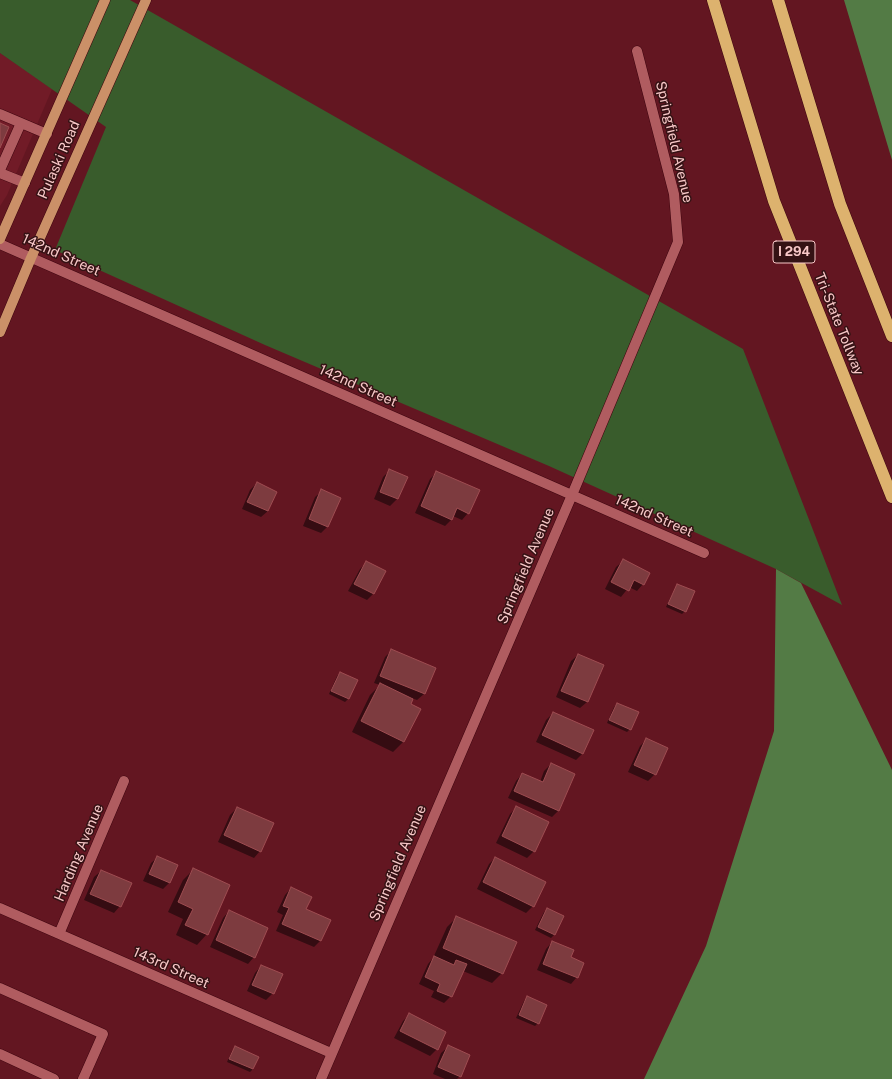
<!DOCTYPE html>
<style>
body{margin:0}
canvas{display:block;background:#631621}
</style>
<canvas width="892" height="1079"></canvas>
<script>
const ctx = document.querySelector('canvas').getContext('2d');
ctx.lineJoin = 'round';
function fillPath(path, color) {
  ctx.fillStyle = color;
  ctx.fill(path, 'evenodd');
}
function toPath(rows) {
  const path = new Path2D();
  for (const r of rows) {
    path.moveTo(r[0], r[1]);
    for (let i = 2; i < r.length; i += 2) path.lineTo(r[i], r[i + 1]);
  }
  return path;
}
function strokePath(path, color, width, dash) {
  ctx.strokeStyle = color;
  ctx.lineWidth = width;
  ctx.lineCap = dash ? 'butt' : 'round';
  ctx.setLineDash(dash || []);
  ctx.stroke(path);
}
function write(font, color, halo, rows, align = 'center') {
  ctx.font = font + ' "Public Sans",sans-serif';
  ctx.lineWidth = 3;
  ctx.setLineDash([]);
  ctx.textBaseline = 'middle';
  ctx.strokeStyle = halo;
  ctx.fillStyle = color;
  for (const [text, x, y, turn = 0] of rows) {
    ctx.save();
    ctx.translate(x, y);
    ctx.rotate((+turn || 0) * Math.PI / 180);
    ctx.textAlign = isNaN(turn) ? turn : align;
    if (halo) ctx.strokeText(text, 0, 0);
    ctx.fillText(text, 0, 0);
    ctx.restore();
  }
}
const built = toPath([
 [0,53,52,89,7,195,0,206]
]);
const green = toPath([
 [0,0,130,0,743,349,842,605,776,569,549,466,265,345,55,250,106,127,0,53]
]);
const forest = toPath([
 [844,0,892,0,892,160],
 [776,569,801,583,892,770,892,1079,644,1079,706,946,774,731]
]);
const shadow = toPath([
 [390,470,406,477,397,499,390,506,374,499,383,477],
 [437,472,468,513,462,520,453,516,452,519,445,526,415,513,430,479],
 [257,483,268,511,261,517,242,509,250,490],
 [322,491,327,527,321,533,303,526,315,497],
 [623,561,643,584,637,591,629,587,621,597,605,589,616,567],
 [367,562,385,572,373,594,367,600,348,591,360,569],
 [678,585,685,611,682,614,666,607,675,588],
 [392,650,434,668,424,694,417,700,412,698,410,704,419,709,403,742,393,752,352,732,370,695,380,685,374,683,385,657],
 [578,655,603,666,587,702,580,708,556,697,571,661],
 [340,673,356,680,348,699,345,702,329,694,337,676],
 [617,704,630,729,627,732,607,723,614,707],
 [553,713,583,753,576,760,536,742,546,720],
 [647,739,655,774,648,781,628,772,640,746],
 [551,764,574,774,558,811,552,817,508,798,516,781,522,774,540,782,544,771],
 [517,807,534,851,527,858,496,843,510,814],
 [237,808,260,851,254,858,218,842,230,815],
 [158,857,177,866,169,883,163,889,143,881,151,863],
 [495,858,533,906,526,913,477,889,489,864],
 [193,870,207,934,197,945,176,935,183,919,168,912,183,880],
 [101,871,120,906,114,913,84,900,94,877],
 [291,888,305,909,320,941,314,947,276,931,283,915,277,912,285,895],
 [548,909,563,917,554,935,551,938,535,930,544,912],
 [229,911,254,957,248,964,210,947,223,918],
 [457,917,502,973,492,983,463,971,451,996,444,1003,431,997,434,991,419,984,428,964,433,958,447,927],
 [552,942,570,958,577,977,571,984,537,970,546,949],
 [261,966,273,993,266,1000,247,991,255,973],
 [527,997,538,1023,535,1026,516,1018,524,1001],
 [409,1015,437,1049,430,1056,394,1038,403,1021],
 [448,1047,460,1076,457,1079,445,1079,433,1074,441,1053],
 [235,1048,253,1069,250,1072,227,1062,232,1051]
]);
const building = toPath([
 [0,123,9,127,0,148,0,123],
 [389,469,408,477,398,499,380,492,389,469],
 [436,471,480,490,469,514,457,508,452,520,421,506,436,471],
 [257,482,277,492,268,511,247,502,257,482],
 [321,489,341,498,328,527,309,519,321,489],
 [623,559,650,573,644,585,634,580,629,591,611,582,623,559],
 [366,561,386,571,374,594,354,584,366,561],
 [677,584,695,591,686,612,668,604,677,584],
 [391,649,436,668,425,694,380,676,391,649],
 [578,654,604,665,588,702,561,691,578,654],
 [340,672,358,680,349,699,331,691,340,672],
 [380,683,413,699,411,704,421,709,404,742,361,721,380,683],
 [617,703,639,712,631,730,609,720,617,703],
 [553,712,594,730,583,754,542,735,553,712],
 [646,738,668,748,656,775,634,765,646,738],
 [551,763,575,774,559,811,514,791,522,773,543,782,551,763],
 [516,806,549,822,535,852,502,836,516,806],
 [237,807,274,823,261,852,224,835,237,807],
 [157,856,178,865,170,883,149,874,157,856],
 [495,857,546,882,534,907,483,882,495,857],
 [193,868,230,885,208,935,185,925,193,909,178,902,193,868],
 [101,870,132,883,121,907,90,894,101,870],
 [291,887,312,897,306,909,331,920,321,941,282,924,289,908,283,906,291,887],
 [547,908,564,916,555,935,538,927,547,908],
 [229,910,268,928,255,958,216,940,229,910],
 [456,916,517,942,503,974,443,948,456,916],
 [552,941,574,950,571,957,584,963,578,978,543,964,552,941],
 [434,956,454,965,456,960,467,964,452,997,437,991,440,984,425,977,434,956],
 [261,965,283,974,274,994,252,985,261,965],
 [527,996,547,1005,539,1024,519,1015,527,996],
 [409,1013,446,1032,438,1050,400,1031,409,1013],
 [448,1045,470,1055,461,1077,438,1067,448,1045],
 [235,1046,259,1057,253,1069,229,1059,235,1046]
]);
const minor = toPath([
 [0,114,47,134],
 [0,170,21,123],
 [0,173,25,183],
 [0,244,704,553],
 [0,908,331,1053],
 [59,934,124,781],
 [0,988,103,1034,84,1077,83,1079],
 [0,1054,54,1079],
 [321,1079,572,495,678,242,674,194,637,51]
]);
const major = toPath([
 [0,239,105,0],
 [0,332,31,258,146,0]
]);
const highway = toPath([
 [713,0,774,201,892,497],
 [778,0,840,204,892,336]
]);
const shields = [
 [794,252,42]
];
const shieldNames = [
 ["I 294",794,252]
];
const streetNames = [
 ["Springfield Avenue",674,142,77],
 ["Pulaski Road",59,160,-66],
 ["142nd Street",61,255,24],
 ["Tri-State Tollway",839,324,68],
 ["142nd Street",358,386,24],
 ["142nd Street",654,516,24],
 ["Springfield Avenue",526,566,-67],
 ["Harding Avenue",79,853,-67],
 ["Springfield Avenue",398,863,-67],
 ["143rd Street",171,968,24]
];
fillPath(built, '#711b27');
fillPath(green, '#395c2c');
fillPath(forest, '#537b45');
fillPath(shadow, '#0007');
fillPath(building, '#7d3b3f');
strokePath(building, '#9e4c51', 1);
strokePath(minor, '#3e040e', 11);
strokePath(major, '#3e040e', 11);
strokePath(highway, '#3e040e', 13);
strokePath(minor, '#b05c60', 10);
strokePath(major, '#cb9068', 10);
strokePath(highway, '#ddb26e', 12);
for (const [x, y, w] of shields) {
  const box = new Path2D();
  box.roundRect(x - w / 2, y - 11, w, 22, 3);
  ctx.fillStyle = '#341214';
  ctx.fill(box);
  strokePath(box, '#f8c8c8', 1);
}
write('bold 13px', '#f8c8c8', null, shieldNames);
write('14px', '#f8c8c8', '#341214', streetNames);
</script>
